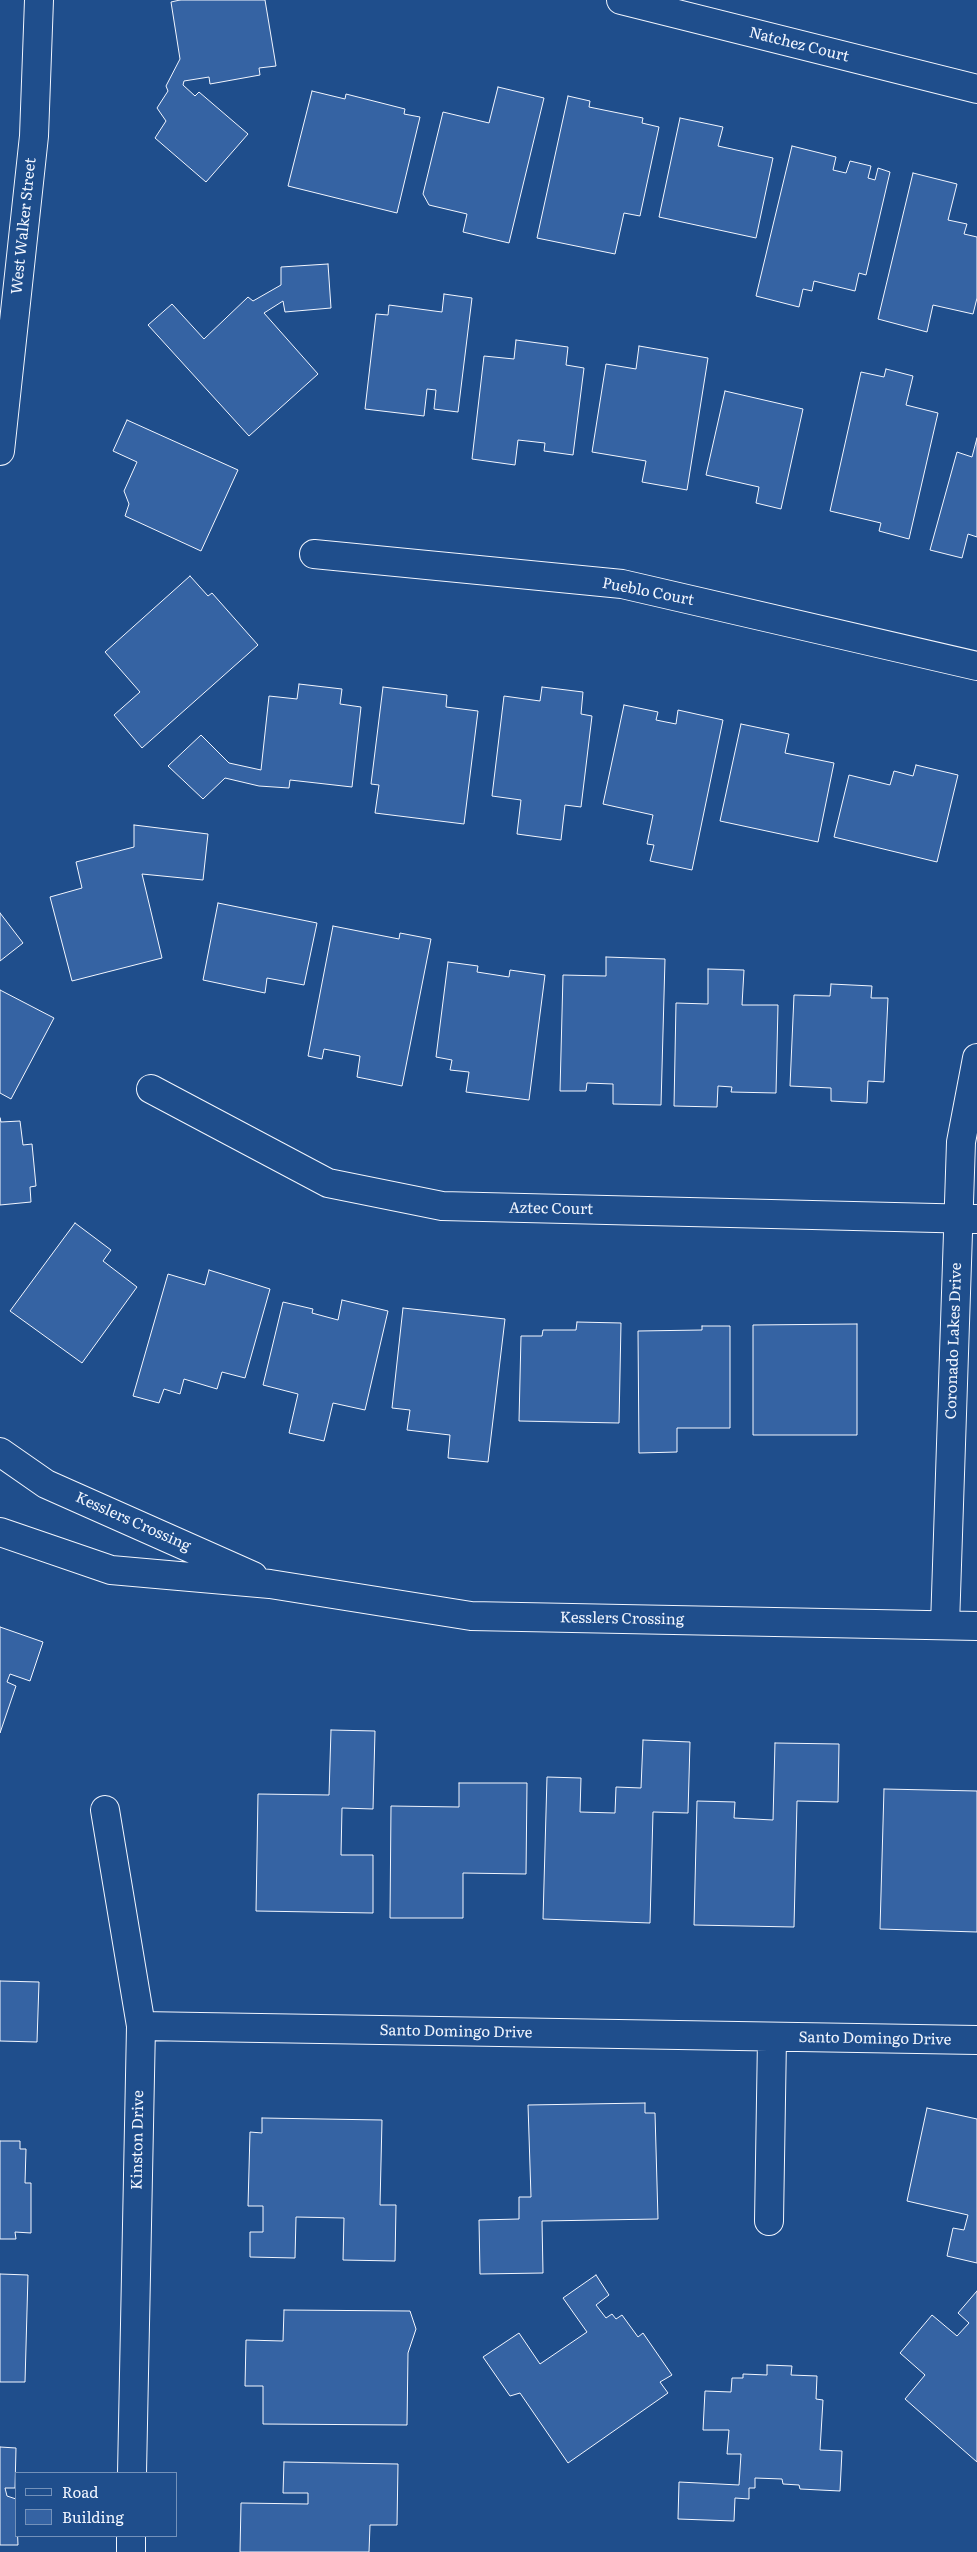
<!DOCTYPE html>
<style>
body{margin:0}
#map{position:relative;width:977px;height:2552px;overflow:hidden;background:#1f4e8c;font-family:Literata,serif}
canvas{display:block}
.legend{position:absolute;left:15px;top:2472px;width:162px;height:65px;box-sizing:border-box;background:#1f4e8c;border:1px solid #7391ba;margin:0;padding:6px 9px;list-style:none;font-size:15px;color:#f2f6ff}
.legend li{display:flex;align-items:center;gap:10px;height:25px}
.legend b{width:25px;border:1px solid #7391ba}
</style>
<div id="map">
<canvas width="977" height="2552"></canvas>
<ul class="legend">
<li><b style="height:6px;background:#1f4e8c"></b>Road</li>
<li><b style="height:14px;background:#3563a3"></b>Building</li>
</ul>
</div>
<script>
const ctx = document.querySelector('canvas').getContext('2d');
ctx.lineJoin = 'round';
function fillPath(path, color) {
  ctx.fillStyle = color;
  ctx.fill(path, 'evenodd');
}
function toPath(rows) {
  const path = new Path2D();
  for (const r of rows) {
    path.moveTo(r[0], r[1]);
    for (let i = 2; i < r.length; i += 2) path.lineTo(r[i], r[i + 1]);
  }
  return path;
}
function strokePath(path, color, width, dash) {
  ctx.strokeStyle = color;
  ctx.lineWidth = width;
  ctx.lineCap = dash ? 'butt' : 'round';
  ctx.setLineDash(dash || []);
  ctx.stroke(path);
}
function write(font, color, halo, rows, align = 'center') {
  ctx.font = font + ' Literata,serif';
  ctx.lineWidth = 4;
  ctx.setLineDash([]);
  ctx.textBaseline = 'middle';
  ctx.strokeStyle = halo;
  ctx.fillStyle = color;
  for (const [text, x, y, turn = 0] of rows) {
    ctx.save();
    ctx.translate(x, y);
    ctx.rotate((+turn || 0) * Math.PI / 180);
    ctx.textAlign = isNaN(turn) ? turn : align;
    if (halo) ctx.strokeText(text, 0, 0);
    ctx.fillText(text, 0, 0);
    ctx.restore();
  }
}
const building = toPath([
 [180,0,265,0,276,66,259,68,260,75,210,84,209,77,184,81,183,85,195,96,199,92,248,134,206,182,155,138,166,121,157,108,168,91,166,86,180,59,171,2,180,0],
 [498,87,544,98,509,243,463,232,467,214,429,205,423,194,443,112,489,123,498,87],
 [312,91,345,99,346,94,405,109,404,114,420,117,397,213,288,186,312,91],
 [568,96,590,101,589,107,643,118,642,123,659,127,640,216,624,213,615,254,537,238,568,96],
 [680,118,723,127,718,146,773,158,756,238,659,217,680,118],
 [792,146,836,157,833,170,846,173,850,161,871,166,868,178,875,180,878,168,890,172,866,275,859,273,855,291,814,281,812,291,803,289,799,307,756,296,792,146],
 [913,173,957,184,948,220,967,224,964,234,977,237,977,298,973,314,933,305,927,332,878,319,913,173],
 [328,264,331,308,285,312,283,301,264,313,318,374,249,436,148,325,172,304,204,339,248,297,253,301,281,285,281,267,328,264],
 [444,294,472,298,458,412,434,409,436,390,427,389,424,416,365,409,376,314,388,315,389,305,442,312,444,294],
 [516,340,568,347,566,365,584,368,573,455,544,451,545,443,518,440,515,465,472,459,484,356,514,359,516,340],
 [639,346,708,358,687,490,642,482,646,461,592,452,606,364,636,369,639,346],
 [886,369,913,376,906,405,938,413,909,539,879,531,881,523,830,511,861,372,884,377,886,369],
 [725,391,803,409,781,509,756,503,759,487,706,475,725,391],
 [127,420,238,470,201,551,125,516,129,504,124,491,137,462,113,451,127,420],
 [977,438,977,537,968,534,962,558,930,550,957,452,972,457,977,438],
 [190,576,208,596,212,593,258,645,142,748,114,715,140,692,105,652,190,576],
 [299,684,342,689,340,704,361,707,352,787,290,780,289,788,259,786,225,778,203,799,168,766,201,735,229,763,261,770,269,696,297,699,299,684],
 [383,687,447,695,446,707,478,711,464,824,375,813,379,785,371,784,383,687],
 [542,687,583,692,581,714,592,716,581,807,565,805,561,840,517,834,521,800,492,796,504,696,540,701,542,687],
 [624,705,658,712,656,720,676,724,678,710,723,720,692,870,650,861,654,845,647,844,653,815,603,804,624,705],
 [741,724,789,734,785,753,834,763,818,842,720,821,741,724],
 [916,765,958,775,937,862,834,837,849,775,890,785,894,771,913,776,916,765],
 [134,825,208,834,203,880,142,874,162,958,72,981,50,897,82,888,76,862,134,847,134,825],
 [218,903,317,923,304,985,267,978,265,993,203,980,218,903],
 [0,913,23,943,0,961,0,913],
 [333,926,399,939,400,933,431,939,402,1086,357,1077,360,1056,324,1049,322,1059,308,1056,333,926],
 [606,957,665,959,661,1105,613,1104,613,1084,587,1083,586,1091,560,1091,563,975,606,976,606,957],
 [448,962,478,966,477,972,509,977,510,970,545,975,529,1100,466,1092,469,1072,450,1070,452,1060,436,1057,448,962],
 [708,969,744,970,742,1005,778,1005,776,1093,731,1092,732,1087,718,1086,717,1107,674,1106,676,1003,708,1004,708,969],
 [831,984,872,986,871,998,888,998,884,1082,868,1081,867,1103,831,1101,831,1088,790,1086,794,995,830,996,831,984],
 [0,990,54,1018,11,1099,0,1093,0,990],
 [0,1118,1,1122,20,1121,23,1145,32,1144,36,1186,30,1187,31,1202,0,1205,0,1118],
 [75,1223,111,1250,103,1261,137,1287,82,1363,10,1311,75,1223],
 [209,1270,270,1289,245,1378,222,1372,217,1389,184,1379,180,1394,164,1389,159,1403,133,1396,168,1274,205,1285,209,1270],
 [342,1300,388,1311,365,1410,333,1403,324,1441,289,1433,298,1394,263,1385,283,1302,313,1309,312,1313,338,1320,342,1300],
 [403,1308,505,1319,488,1462,448,1458,450,1435,407,1430,410,1410,392,1408,403,1308],
 [577,1322,621,1323,619,1423,519,1421,521,1336,542,1336,543,1330,576,1330,577,1322],
 [857,1324,857,1435,753,1435,753,1325,857,1324],
 [702,1326,730,1326,730,1428,677,1428,677,1452,639,1453,638,1331,702,1330,702,1326],
 [0,1627,43,1642,30,1681,10,1674,7,1682,16,1686,0,1733,0,1627],
 [331,1730,375,1731,373,1809,342,1808,341,1855,373,1855,373,1913,256,1911,258,1794,329,1795,331,1730],
 [643,1740,690,1742,688,1813,653,1812,650,1923,543,1919,547,1777,581,1778,580,1812,615,1813,616,1787,641,1788,643,1740],
 [775,1743,839,1744,838,1802,797,1801,794,1927,694,1925,697,1801,735,1802,734,1818,773,1820,775,1743],
 [459,1783,527,1783,526,1874,463,1873,463,1918,390,1918,391,1806,459,1807,459,1783],
 [884,1789,977,1791,977,1932,880,1929,884,1789],
 [0,1981,39,1982,37,2042,0,2041,0,1981],
 [645,2103,645,2113,655,2113,658,2219,542,2221,543,2273,480,2274,479,2220,519,2219,519,2197,531,2197,528,2105,645,2103],
 [927,2108,977,2119,977,2263,947,2256,953,2228,964,2230,968,2215,907,2201,927,2108],
 [262,2118,382,2120,380,2205,396,2205,395,2261,343,2260,344,2218,296,2217,295,2258,250,2257,250,2232,263,2232,263,2206,248,2206,250,2132,262,2133,262,2118],
 [0,2141,20,2141,20,2149,26,2149,25,2183,31,2183,31,2233,15,2232,16,2239,0,2239,0,2141],
 [0,2274,28,2275,25,2382,0,2382,0,2274],
 [596,2275,609,2295,596,2305,606,2318,612,2314,616,2319,622,2315,638,2337,643,2333,672,2375,660,2382,668,2393,568,2463,520,2393,510,2396,483,2357,519,2333,540,2364,587,2332,563,2298,596,2275],
 [977,2291,977,2462,905,2399,925,2375,900,2353,932,2315,957,2336,969,2323,958,2313,977,2291],
 [284,2310,410,2311,416,2329,408,2353,407,2425,263,2424,263,2386,245,2386,246,2340,283,2341,284,2310],
 [767,2365,792,2366,791,2375,817,2376,816,2399,823,2400,820,2450,842,2451,840,2491,800,2489,799,2485,783,2484,782,2479,755,2478,755,2488,749,2488,749,2499,735,2498,734,2521,678,2519,679,2482,739,2485,741,2454,727,2454,729,2430,703,2430,705,2391,731,2392,732,2378,743,2378,743,2374,767,2375,767,2365],
 [0,2447,16,2448,15,2488,5,2488,7,2496,16,2499,18,2545,0,2545,0,2447],
 [284,2462,398,2464,397,2525,370,2525,369,2552,240,2552,241,2503,308,2504,308,2493,283,2493,284,2462]
]);
const minor = toPath([
 [621,0,977,89],
 [0,451,34,136,39,0],
 [314,554,622,584,977,666],
 [151,1089,328,1183,442,1206,977,1219],
 [0,1452,46,1484,253,1576],
 [0,1532,111,1570,270,1584,471,1616,977,1626],
 [945,1625,961,1142,977,1058],
 [105,1810,141,2026,132,2473],
 [141,2026,977,2040],
 [769,2221,772,2038],
 [131,2552,131,2536]
]);
const streetNames = [
 ["Natchez Court",799,45,14],
 ["West Walker Street",24,226,-84],
 ["Pueblo Court",648,592,11],
 ["Aztec Court",551,1209,1],
 ["Coronado Lakes Drive",954,1341,-88],
 ["Kesslers Crossing",133,1522,24],
 ["Kesslers Crossing",622,1619,1],
 ["Santo Domingo Drive",456,2032,1],
 ["Santo Domingo Drive",875,2039,1],
 ["Kinston Drive",138,2140,-89]
];
fillPath(building, '#3563a3');
strokePath(building, '#f2f6ff', 1);
strokePath(minor, '#f2f6ff', 30);
strokePath(minor, '#1f4e8c', 28);
write('15px', '#f2f6ff', '#1f4e8c', streetNames);
</script>
